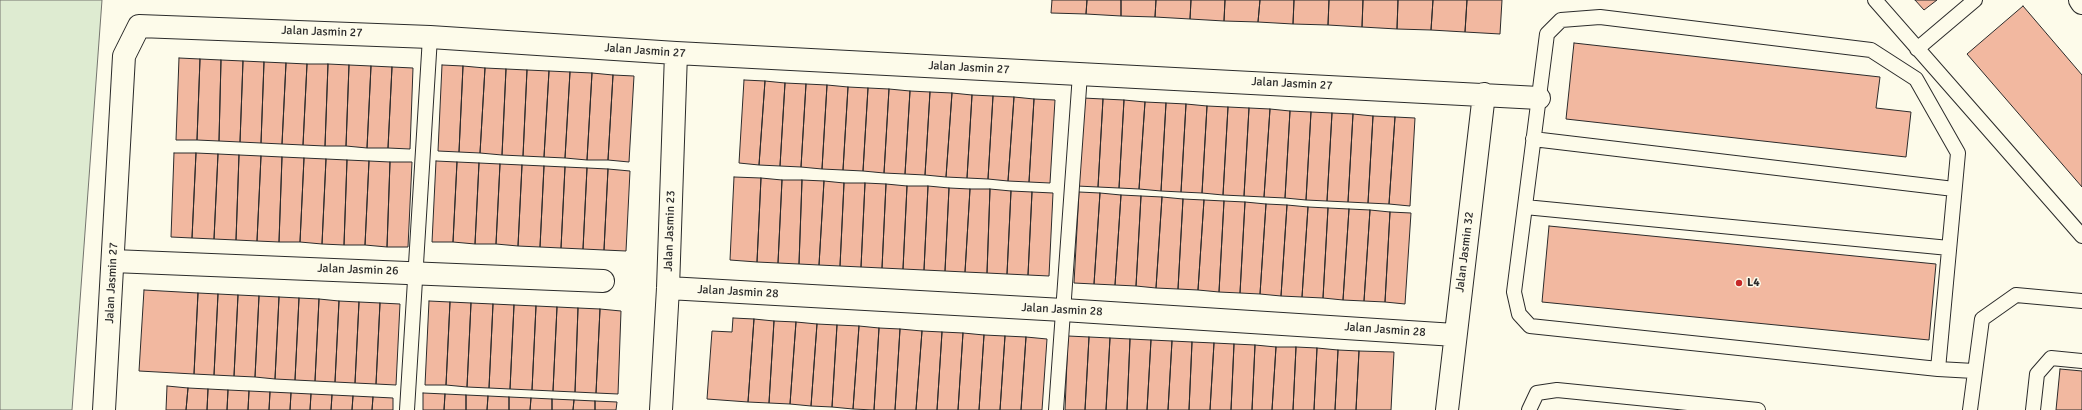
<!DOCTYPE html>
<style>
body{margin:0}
canvas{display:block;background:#fdfbea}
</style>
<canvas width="2082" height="410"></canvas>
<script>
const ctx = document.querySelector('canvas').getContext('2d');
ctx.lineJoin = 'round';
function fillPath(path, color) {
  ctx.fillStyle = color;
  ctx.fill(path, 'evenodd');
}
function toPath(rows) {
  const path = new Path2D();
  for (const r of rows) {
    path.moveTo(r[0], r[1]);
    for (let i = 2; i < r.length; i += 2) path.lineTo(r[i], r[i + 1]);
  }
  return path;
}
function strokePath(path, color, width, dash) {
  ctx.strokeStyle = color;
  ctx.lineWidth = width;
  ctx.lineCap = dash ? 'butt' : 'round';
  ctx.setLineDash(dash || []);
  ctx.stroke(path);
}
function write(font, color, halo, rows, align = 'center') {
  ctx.font = font + ' Signika,sans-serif';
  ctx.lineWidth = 3;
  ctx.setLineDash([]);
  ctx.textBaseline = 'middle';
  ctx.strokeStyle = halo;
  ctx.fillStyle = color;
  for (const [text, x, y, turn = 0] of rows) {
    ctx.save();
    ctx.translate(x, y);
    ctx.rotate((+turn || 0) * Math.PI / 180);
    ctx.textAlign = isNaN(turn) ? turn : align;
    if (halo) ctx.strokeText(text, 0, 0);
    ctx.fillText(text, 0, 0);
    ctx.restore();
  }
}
const green = toPath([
 [0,0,102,0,72,410,0,410,0,0]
]);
const building = toPath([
 [1052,0,1087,0,1086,14,1051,13,1052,0],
 [1087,0,1121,0,1121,16,1086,14,1087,0],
 [1121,0,1156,0,1155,17,1121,16,1121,0],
 [1156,0,1191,0,1190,19,1155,17,1156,0],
 [1191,0,1225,0,1224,21,1190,19,1191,0],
 [1225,0,1260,0,1258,22,1224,21,1225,0],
 [1260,0,1294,0,1293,24,1258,22,1260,0],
 [1294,0,1329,0,1328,25,1293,24,1294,0],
 [1329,0,1363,0,1362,27,1328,25,1329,0],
 [1363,0,1398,0,1397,29,1362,27,1363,0],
 [1398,0,1433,0,1431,30,1397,29,1398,0],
 [1433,0,1467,0,1465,32,1431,30,1433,0],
 [1467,0,1502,0,1500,34,1465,32,1467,0],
 [1915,0,1937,0,1924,10,1915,0],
 [2023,6,2082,75,2082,187,1967,54,2023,6],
 [1574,43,1880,77,1876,108,1911,112,1906,157,1566,119,1574,43],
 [179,58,200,59,197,140,176,140,179,58],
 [200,59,221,60,219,141,197,140,200,59],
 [221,60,243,61,240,142,219,141,221,60],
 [243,61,264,62,261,143,240,142,243,61],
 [264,62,286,63,282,144,261,143,264,62],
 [286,63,307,64,303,145,282,144,286,63],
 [307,64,328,64,325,146,303,145,307,64],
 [328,64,349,65,346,146,325,146,328,64],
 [349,65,371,66,367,148,346,146,349,65],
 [442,65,463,66,459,152,438,151,442,65],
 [371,66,392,67,388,148,367,148,371,66],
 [463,66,485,68,480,153,459,152,463,66],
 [392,67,413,68,410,149,388,148,392,67],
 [485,68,506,69,502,155,480,153,485,68],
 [506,69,527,70,523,156,502,155,506,69],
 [527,70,549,71,544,157,523,156,527,70],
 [549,71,570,72,565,158,544,157,549,71],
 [570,72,592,73,587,160,565,158,570,72],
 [592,73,613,75,608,160,587,160,592,73],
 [613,75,634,76,629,162,608,160,613,75],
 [744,80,765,81,759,165,739,163,744,80],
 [765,81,785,83,780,166,759,165,765,81],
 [785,83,806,84,801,167,780,166,785,83],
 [806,84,827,85,822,169,801,167,806,84],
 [827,85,848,87,843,170,822,169,827,85],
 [848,87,868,88,863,171,843,170,848,87],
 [868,88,889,89,884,173,863,171,868,88],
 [889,89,910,91,905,174,884,173,889,89],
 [910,91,930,92,925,175,905,174,910,91],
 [930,92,952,93,946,177,925,175,930,92],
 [952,93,972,95,967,178,946,177,952,93],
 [972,95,993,96,988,179,967,178,972,95],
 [993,96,1014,97,1008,181,988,179,993,96],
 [1014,97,1034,99,1029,182,1008,181,1014,97],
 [1083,98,1103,99,1098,187,1077,186,1083,98],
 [1034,99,1055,100,1050,183,1029,182,1034,99],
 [1103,99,1124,100,1119,188,1098,187,1103,99],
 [1124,100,1145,102,1139,189,1119,188,1124,100],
 [1145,102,1166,103,1161,191,1139,189,1145,102],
 [1166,103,1186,104,1181,192,1161,191,1166,103],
 [1186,104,1207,106,1202,193,1181,192,1186,104],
 [1207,106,1228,107,1223,195,1202,193,1207,106],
 [1228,107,1249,108,1244,196,1223,195,1228,107],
 [1249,108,1270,109,1264,197,1244,196,1249,108],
 [1270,109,1290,111,1285,198,1264,197,1270,109],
 [1290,111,1311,112,1306,200,1285,198,1290,111],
 [1311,112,1332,113,1327,201,1306,200,1311,112],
 [1332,113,1353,114,1348,202,1327,201,1332,113],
 [1353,114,1373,116,1368,203,1348,202,1353,114],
 [1373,116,1395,117,1389,204,1368,203,1373,116],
 [1395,117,1415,118,1410,206,1389,204,1395,117],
 [174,153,196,153,192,238,171,237,174,153],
 [196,153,218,154,214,239,192,238,196,153],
 [218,154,239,155,236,240,214,239,218,154],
 [239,155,261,156,257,241,236,240,239,155],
 [261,156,282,157,279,242,257,241,261,156],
 [282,157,304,158,300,242,279,242,282,157],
 [304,158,326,159,322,244,300,242,304,158],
 [326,159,347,160,344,245,322,244,326,159],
 [347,160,369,161,365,245,344,245,347,160],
 [369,161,390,162,387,247,365,245,369,161],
 [436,161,457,162,453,242,432,242,436,161],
 [390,162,412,162,408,247,387,247,390,162],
 [457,162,479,163,475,244,453,242,457,162],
 [479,163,500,164,496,244,475,244,479,163],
 [500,164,522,165,518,246,496,244,500,164],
 [522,165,544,166,540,247,518,246,522,165],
 [544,166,565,167,561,248,540,247,544,166],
 [565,167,587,168,583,249,561,248,565,167],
 [587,168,608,169,604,250,583,249,587,168],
 [608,169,630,171,626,251,604,250,608,169],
 [734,177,761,178,757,262,730,260,734,177],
 [761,178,782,180,778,263,757,262,761,178],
 [782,180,802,180,799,264,778,263,782,180],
 [802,180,824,181,819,265,799,264,802,180],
 [824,181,844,183,840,266,819,265,824,181],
 [844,183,865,183,861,267,840,266,844,183],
 [865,183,886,184,882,268,861,267,865,183],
 [886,184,907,186,903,269,882,268,886,184],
 [907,186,928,186,924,270,903,269,907,186],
 [928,186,949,188,945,271,924,270,928,186],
 [949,188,970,189,965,272,945,271,949,188],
 [970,189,990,189,987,273,965,272,970,189],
 [990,189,1011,191,1007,274,987,273,990,189],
 [1011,191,1032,192,1028,275,1007,274,1011,191],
 [1032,192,1053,193,1049,276,1028,275,1032,192],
 [1079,192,1100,193,1094,284,1074,283,1079,192],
 [1100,193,1121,195,1115,285,1094,284,1100,193],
 [1121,195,1141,196,1136,286,1115,285,1121,195],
 [1141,196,1162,197,1156,288,1136,286,1141,196],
 [1162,197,1183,199,1178,289,1156,288,1162,197],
 [1183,199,1204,200,1198,290,1178,289,1183,199],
 [1204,200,1224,201,1219,292,1198,290,1204,200],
 [1224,201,1245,202,1240,293,1219,292,1224,201],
 [1245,202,1266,204,1260,294,1240,293,1245,202],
 [1266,204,1287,205,1281,296,1260,294,1266,204],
 [1287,205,1308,207,1302,297,1281,296,1287,205],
 [1308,207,1328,208,1323,298,1302,297,1308,207],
 [1328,208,1349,209,1343,300,1323,298,1328,208],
 [1349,209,1370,210,1364,301,1343,300,1349,209],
 [1370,210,1390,212,1385,302,1364,301,1370,210],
 [1390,212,1411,213,1405,304,1385,302,1390,212],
 [1549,226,1936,264,1929,340,1542,302,1549,226],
 [144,290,198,293,194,374,139,371,144,290],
 [198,293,218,294,214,375,194,374,198,293],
 [218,294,238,295,234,376,214,375,218,294],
 [238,295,259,296,255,377,234,376,238,295],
 [259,296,279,297,275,379,255,377,259,296],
 [279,297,299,298,295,380,275,379,279,297],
 [299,298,319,299,315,381,295,380,299,298],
 [319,299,339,301,335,382,315,381,319,299],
 [339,301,359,302,355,383,335,382,339,301],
 [429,301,450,302,446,385,425,385,429,301],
 [359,302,380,303,376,384,355,383,359,302],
 [450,302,471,303,467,387,446,385,450,302],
 [380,303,400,304,396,385,376,384,380,303],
 [471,303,493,304,489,388,467,387,471,303],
 [493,304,514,305,510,389,489,388,493,304],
 [514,305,536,306,532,390,510,389,514,305],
 [536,306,557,307,553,391,532,390,536,306],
 [557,307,578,308,575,392,553,391,557,307],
 [578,308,600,309,596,393,575,392,578,308],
 [600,309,621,311,618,394,596,393,600,309],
 [733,318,754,319,748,402,707,399,712,331,732,332,733,318],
 [754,319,774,321,769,403,748,402,754,319],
 [774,321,796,322,790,404,769,403,774,321],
 [796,322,817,324,811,406,790,404,796,322],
 [817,324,837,325,832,407,811,406,817,324],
 [837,325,859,326,853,409,832,407,837,325],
 [859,326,879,328,874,410,853,409,859,326],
 [879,328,900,329,895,410,874,410,879,328],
 [900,329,922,331,916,410,895,410,900,329],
 [922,331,942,332,937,410,916,410,922,331],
 [942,332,963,333,958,410,937,410,942,332],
 [963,333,984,335,979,410,958,410,963,333],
 [984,335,1005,336,1000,410,979,410,984,335],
 [1005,336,1026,337,1021,410,1000,410,1005,336],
 [1068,336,1089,337,1085,410,1065,410,1068,336],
 [1026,337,1047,339,1042,410,1021,410,1026,337],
 [1089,337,1110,338,1106,410,1085,410,1089,337],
 [1110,338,1130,339,1127,410,1106,410,1110,338],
 [1130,339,1151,340,1147,410,1127,410,1130,339],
 [1151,340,1172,341,1168,410,1147,410,1151,340],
 [1172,341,1192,342,1189,410,1168,410,1172,341],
 [1192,342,1214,343,1210,410,1189,410,1192,342],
 [1214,343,1234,344,1231,410,1210,410,1214,343],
 [1234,344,1255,345,1252,410,1231,410,1234,344],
 [1255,345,1276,347,1272,410,1252,410,1255,345],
 [1276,347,1296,347,1293,410,1272,410,1276,347],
 [1296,347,1317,348,1314,410,1293,410,1296,347],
 [1317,348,1338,350,1335,410,1314,410,1317,348],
 [1338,350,1359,351,1356,410,1335,410,1338,350],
 [1359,351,1394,352,1391,410,1356,410,1359,351],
 [2060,369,2082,371,2082,410,2056,410,2060,369],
 [167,386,188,388,186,410,166,410,167,386],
 [188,388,208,389,207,410,186,410,188,388],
 [208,389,228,390,227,410,207,410,208,389],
 [228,390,249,391,248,410,227,410,228,390],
 [249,391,270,392,269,410,248,410,249,391],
 [270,392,291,393,290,410,269,410,270,392],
 [291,393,311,394,310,410,290,410,291,393],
 [423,393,445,394,444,410,423,410,423,393],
 [311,394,332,395,331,410,310,410,311,394],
 [445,394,466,395,466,410,444,410,445,394],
 [332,395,353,396,352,410,331,410,332,395],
 [466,395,488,396,487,410,466,410,466,395],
 [353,396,373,397,372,410,352,410,353,396],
 [488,396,509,397,509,410,487,410,488,396],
 [373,397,393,398,393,410,372,410,373,397],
 [509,397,531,398,530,410,509,410,509,397],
 [531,398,552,399,552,410,530,410,531,398],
 [552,399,574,400,573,410,552,410,552,399],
 [574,400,595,401,595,410,573,410,574,400],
 [595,401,617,402,616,410,595,410,595,401]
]);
const service = toPath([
 [1875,0,2082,236],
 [1917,49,1975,0],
 [1533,139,1954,189],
 [1525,207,1949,248],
 [1938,369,1958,153,1916,79,1871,50,1600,17,1561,20,1547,34,1514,292,1519,314,1530,326,1938,369,1974,371],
 [407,410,430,37],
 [1056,410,1080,74],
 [1529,410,1537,393,1557,390,1758,410],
 [1970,410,1982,319,2016,295,2082,301],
 [2033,410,2037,374,2051,358,2082,361]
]);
const minor = toPath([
 [2080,0,2082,3],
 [113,261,603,281],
 [668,288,1063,310,1455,335],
 [104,410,124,56,139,26,430,37,676,53,1539,98],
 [661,410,668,288,676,53],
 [1447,410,1484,94]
]);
const markers = [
 [1739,283,4,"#c62828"]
];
const streetNames = [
 ["Jalan Jasmin 27",322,32,2],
 ["Jalan Jasmin 27",645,51,4],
 ["Jalan Jasmin 27",969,68,3],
 ["Jalan Jasmin 27",1292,84,3],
 ["Jalan Jasmin 23",670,231,-88],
 ["Jalan Jasmin 32",1465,252,-83],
 ["Jalan Jasmin 26",358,270,2],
 ["Jalan Jasmin 27",112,283,-87],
 ["Jalan Jasmin 28",738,292,3],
 ["Jalan Jasmin 28",1062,310,3],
 ["Jalan Jasmin 28",1385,330,4]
];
const poiNames = [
 ["L4",1747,283]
];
fillPath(green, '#deebd1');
strokePath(green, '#74746e', 1);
fillPath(building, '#f2b8a0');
strokePath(building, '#2b2b2b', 1);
strokePath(service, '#2b2b2b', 16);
strokePath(minor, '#2b2b2b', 24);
strokePath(service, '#fdfbea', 14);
strokePath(minor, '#fdfbea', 22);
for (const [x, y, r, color] of markers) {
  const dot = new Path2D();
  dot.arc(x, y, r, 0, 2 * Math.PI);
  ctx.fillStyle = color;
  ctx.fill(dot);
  strokePath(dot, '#fdfbea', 1.5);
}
write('12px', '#2b2b2b', '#fdfbea', streetNames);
write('bold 12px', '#2b2b2b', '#fdfbea', poiNames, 'left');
</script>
